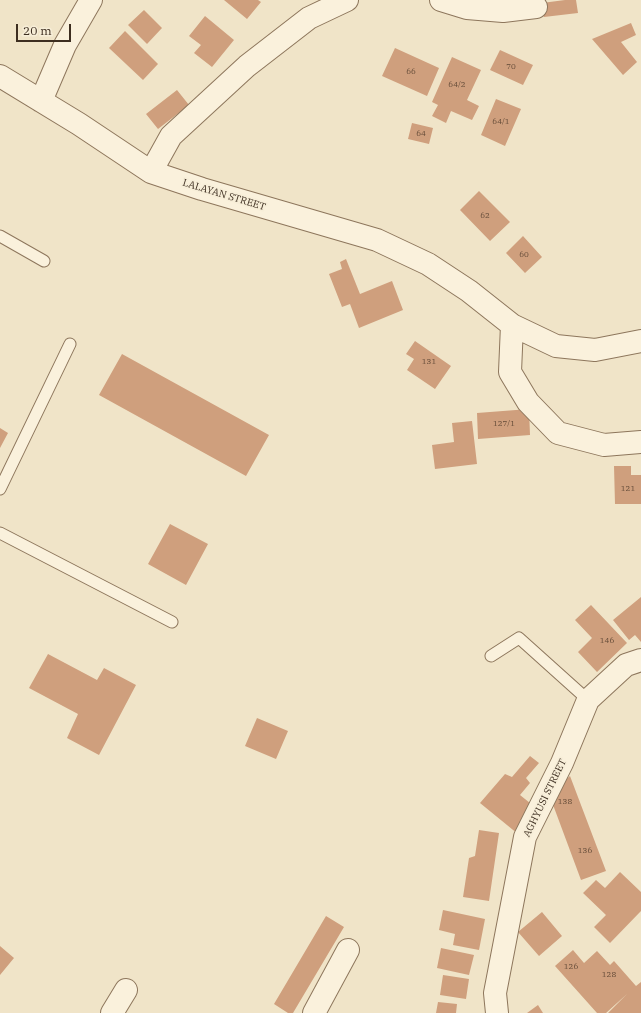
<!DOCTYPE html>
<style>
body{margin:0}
#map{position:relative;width:641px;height:1013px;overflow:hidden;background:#f0e4c8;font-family:"IBM Plex Serif",serif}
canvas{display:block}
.scale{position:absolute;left:16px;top:24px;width:55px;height:18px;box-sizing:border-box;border:2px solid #3d2e20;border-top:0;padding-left:5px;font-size:12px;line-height:14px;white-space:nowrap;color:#3d2e20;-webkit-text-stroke:3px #f7eed8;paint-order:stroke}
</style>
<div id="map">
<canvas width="641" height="1013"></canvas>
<div class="scale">20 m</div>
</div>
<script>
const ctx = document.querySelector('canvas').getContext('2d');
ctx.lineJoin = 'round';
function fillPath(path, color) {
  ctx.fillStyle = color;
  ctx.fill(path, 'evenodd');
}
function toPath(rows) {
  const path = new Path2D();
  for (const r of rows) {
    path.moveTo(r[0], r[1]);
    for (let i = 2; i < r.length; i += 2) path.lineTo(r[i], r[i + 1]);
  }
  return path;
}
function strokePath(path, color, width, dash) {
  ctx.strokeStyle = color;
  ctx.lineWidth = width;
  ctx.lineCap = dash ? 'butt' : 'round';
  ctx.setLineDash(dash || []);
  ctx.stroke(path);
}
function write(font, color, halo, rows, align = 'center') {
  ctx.font = font + ' "IBM Plex Serif",serif';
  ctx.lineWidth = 3.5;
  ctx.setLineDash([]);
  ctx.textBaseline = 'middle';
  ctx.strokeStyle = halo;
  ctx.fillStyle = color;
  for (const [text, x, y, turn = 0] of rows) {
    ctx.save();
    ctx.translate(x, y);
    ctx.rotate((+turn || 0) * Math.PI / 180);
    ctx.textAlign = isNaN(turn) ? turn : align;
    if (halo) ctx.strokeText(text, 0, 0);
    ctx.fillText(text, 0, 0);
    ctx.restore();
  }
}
const building = toPath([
 [224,0,258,0,261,2,247,19],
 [565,0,576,0,578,13,544,17,542,3],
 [144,10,162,28,147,44,128,25],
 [205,16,234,40,212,67,194,53,201,45,189,36],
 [631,23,636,35,621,42,637,62,623,75,592,39],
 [125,31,158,64,143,80,109,48],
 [395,48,439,68,427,96,382,76],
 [500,50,533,65,523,85,490,70],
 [452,57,481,70,467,100,479,106,472,120,451,111,446,123,432,116,438,105,432,102],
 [177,90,189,105,158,129,146,114],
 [496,99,521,109,505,146,481,135],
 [412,123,433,128,429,144,408,139],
 [479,191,510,222,490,241,460,210],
 [523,236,542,257,525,273,506,253],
 [346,259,360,294,392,281,403,310,359,328,350,304,342,307,329,274,342,269,340,262],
 [415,341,451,366,435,389,407,370,414,359,406,354],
 [122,354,269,435,246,476,99,395],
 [529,409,530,435,478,439,477,413],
 [472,421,477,464,435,469,432,445,454,442,452,423],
 [0,428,8,433,0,448],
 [614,466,631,466,631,475,641,475,641,504,615,504],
 [170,524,208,544,186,585,148,564],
 [641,597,641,642,635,635,629,640,613,620],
 [591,605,627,643,597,672,578,652,592,638,575,620],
 [48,654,97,680,104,668,136,685,99,755,67,738,78,714,29,688],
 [257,718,288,731,276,759,245,746],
 [530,756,539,763,526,778,530,783,520,795,535,807,518,834,480,803,505,774,512,777],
 [570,776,606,871,581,880,549,794],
 [479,830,499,833,489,901,463,897,469,858,475,856],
 [620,872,641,892,641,911,610,943,594,927,606,915,583,893,596,880,605,888],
 [443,910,485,919,479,950,453,945,455,934,439,930],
 [542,912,562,936,539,956,518,932],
 [326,916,344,927,293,1013,288,1013,274,1004],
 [0,946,14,958,0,975],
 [441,948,474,955,469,975,437,968],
 [573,950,584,963,597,951,610,965,614,961,636,986,641,982,641,1013,608,1013,627,994,606,1013,597,1013,555,966],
 [443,975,469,979,466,999,440,995],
 [438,1002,457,1004,456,1013,436,1013],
 [538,1005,543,1013,527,1013]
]);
const lane = toPath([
 [0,236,44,261],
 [0,489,70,344],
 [0,533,172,622],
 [491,656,519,638,588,700]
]);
const street = toPath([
 [441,0,467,8,503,11,536,7],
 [0,76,79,124,151,172,202,189,377,240,428,264,469,291,512,325,556,346,595,350,641,341],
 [41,101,65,45,91,0],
 [151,172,171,136,247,66,309,18,347,0],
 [512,325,510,372,528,402,558,433,604,445,641,442],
 [112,1013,126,990],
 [314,1013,348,950],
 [497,1013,495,993,525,837,562,763,588,700,626,665,641,660]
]);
const numberNames = [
 ["70",511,67],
 ["66",411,72],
 ["64/2",457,85],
 ["64/1",501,122],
 ["64",421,134],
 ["62",485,216],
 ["60",524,255],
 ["131",429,362],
 ["127/1",504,424],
 ["121",628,489],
 ["146",607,641],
 ["138",565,802],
 ["136",585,851],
 ["126",571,967],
 ["128",609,975]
];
const streetNames = [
 ["LALAYAN STREET",224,195,17],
 ["AGHYUSI STREET",545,798,-64]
];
fillPath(building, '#cf9f7d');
strokePath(lane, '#8d765c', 13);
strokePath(street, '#8d765c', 24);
strokePath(lane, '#faf1dc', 11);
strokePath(street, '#faf1dc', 22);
write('8px', '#624a37', null, numberNames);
write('10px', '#3d2e20', '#f7eed8', streetNames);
</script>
